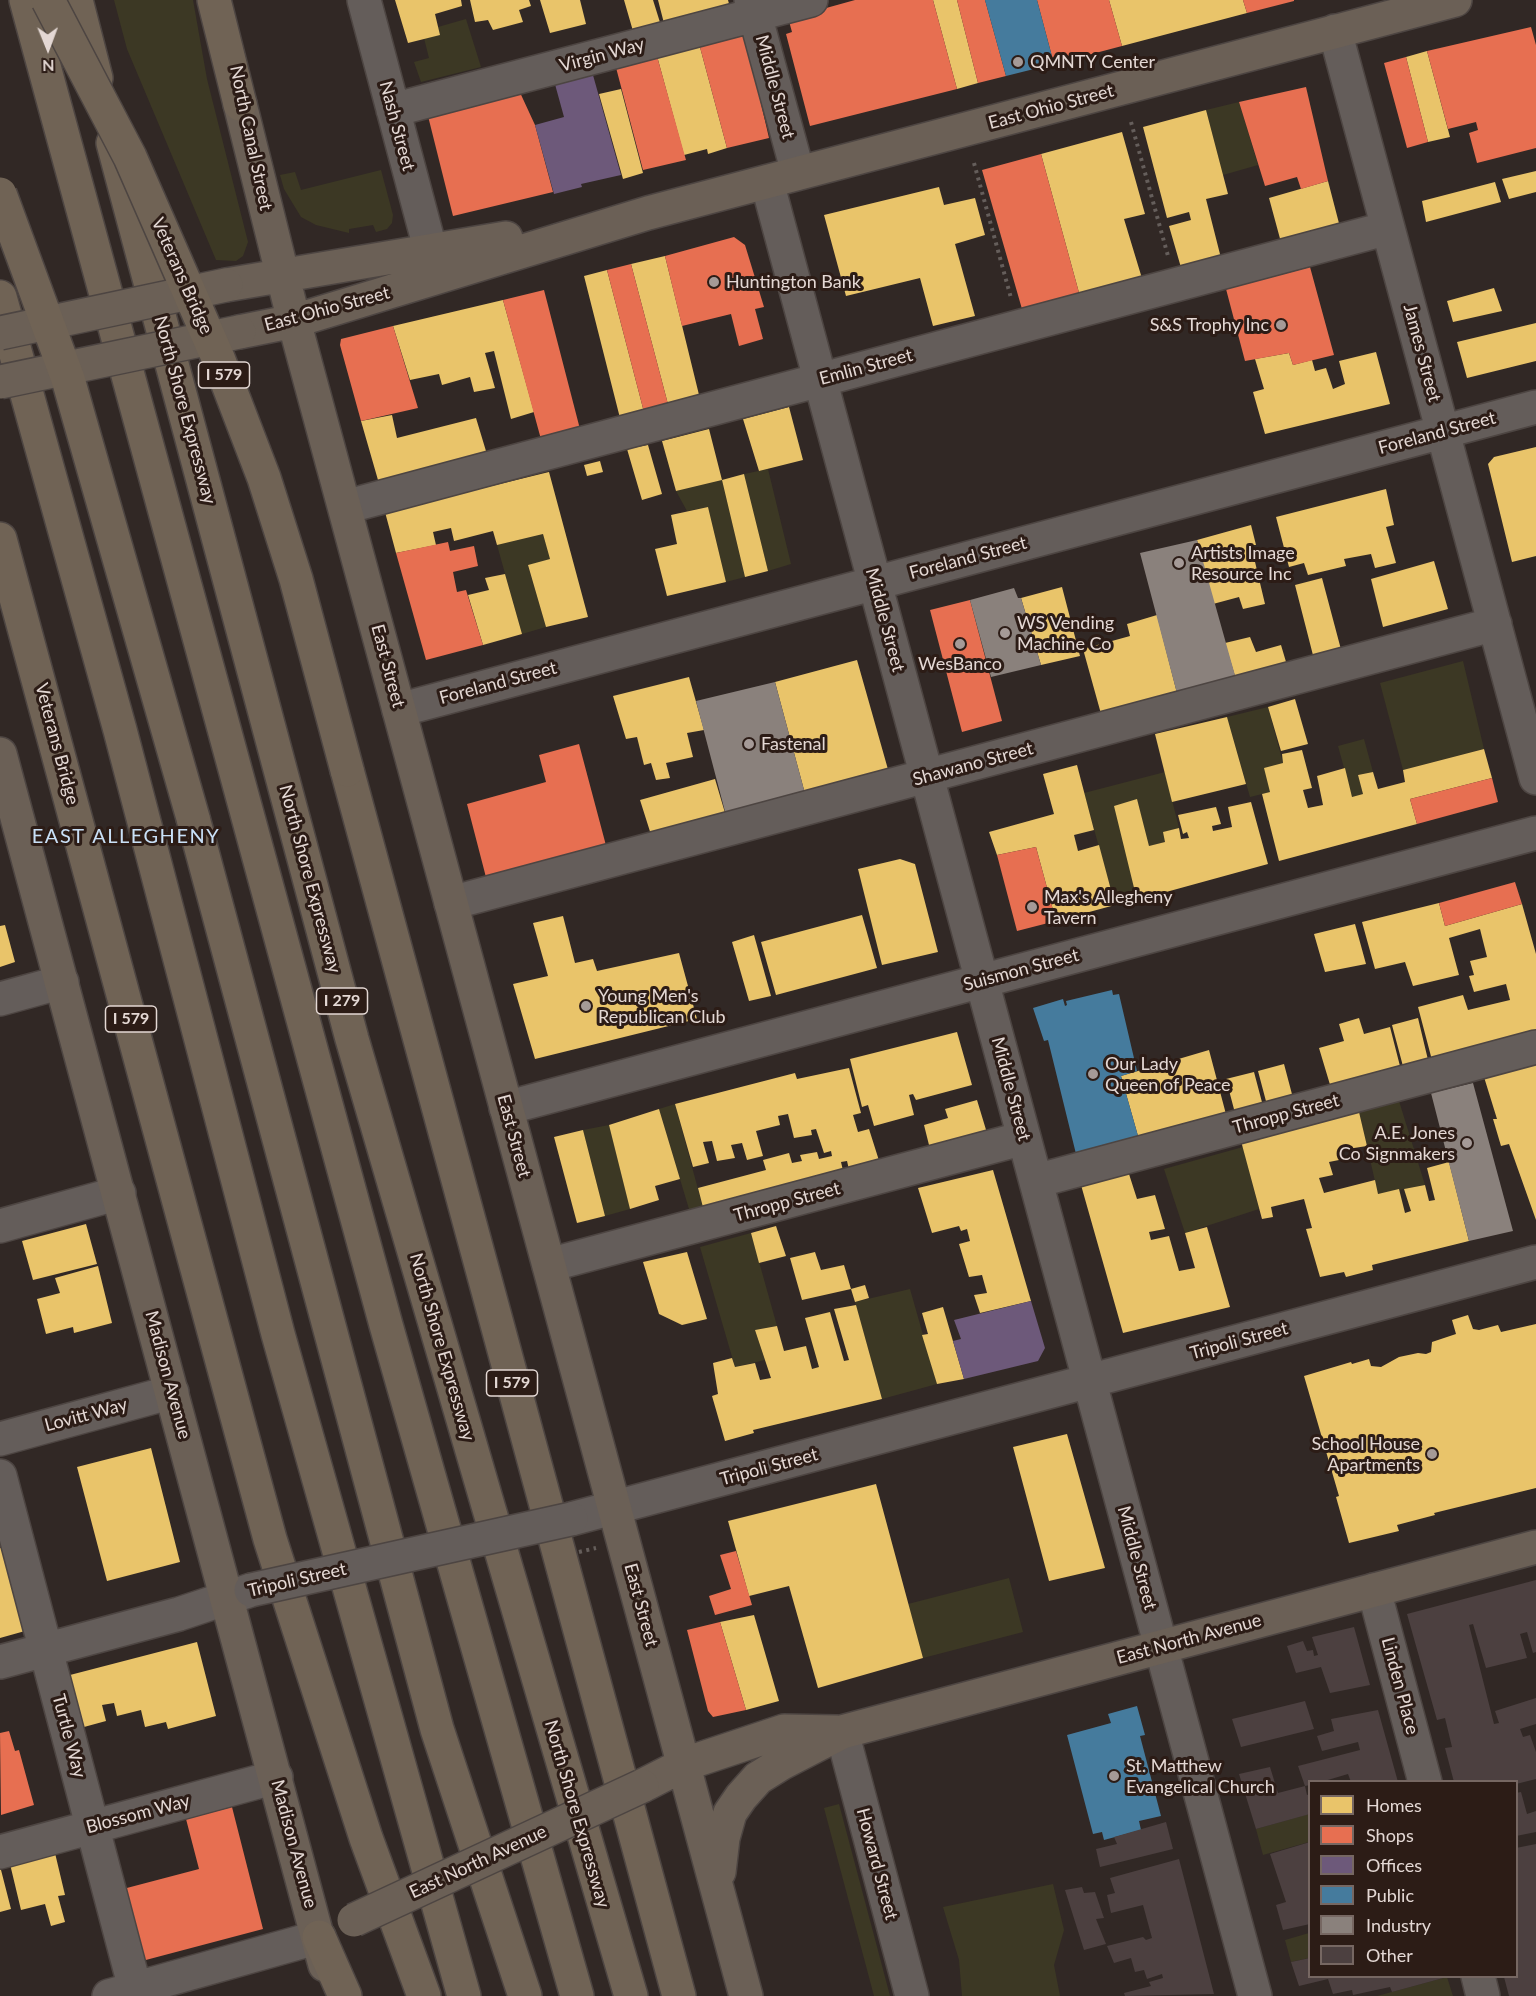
<!DOCTYPE html>
<style>
body{margin:0}
#map{position:relative;width:1536px;height:1996px;overflow:hidden;background:#312825;font-family:Lato,sans-serif}
canvas{display:block}
.legend{position:absolute;left:1308px;top:1780px;width:210px;height:198px;box-sizing:border-box;background:#2c1c16;border:2px solid #766762;margin:0;padding:8px 10px;list-style:none;font-size:18px;color:#e4d8d4}
.legend li{display:flex;align-items:center;gap:12px;height:30px}
.legend b{width:30px;border:2px solid #766762}
.north{position:absolute;left:18px;top:18px;width:60px;height:60px;-webkit-text-stroke:4px #2c1c16;paint-order:stroke;rotate:179deg;font-size:16px;font-weight:700;line-height:24px;text-align:center;color:#e4d8d4}
.north::after{content:'';display:block;margin:auto;width:21px;height:27px;background:#e4d8d4;clip-path:polygon(50% 0,100% 100%,50% 72%,0 100%)}
</style>
<div id="map">
<canvas width="1536" height="1996"></canvas>
<ul class="legend">
<li><b style="height:16px;background:#e9c46a"></b>Homes</li>
<li><b style="height:16px;background:#e76f51"></b>Shops</li>
<li><b style="height:16px;background:#6d597a"></b>Offices</li>
<li><b style="height:16px;background:#457b9d"></b>Public</li>
<li><b style="height:16px;background:#8a817c"></b>Industry</li>
<li><b style="height:16px;background:#4c4040"></b>Other</li>
</ul>
<div class="north">N</div>
</div>
<script>
const ctx = document.querySelector('canvas').getContext('2d');
ctx.lineJoin = 'round';
function fillPath(path, color) {
  ctx.fillStyle = color;
  ctx.fill(path, 'evenodd');
}
function toPath(rows) {
  const path = new Path2D();
  for (const r of rows) {
    path.moveTo(r[0], r[1]);
    for (let i = 2; i < r.length; i += 2) path.lineTo(r[i], r[i + 1]);
  }
  return path;
}
function strokePath(path, color, width, dash) {
  ctx.strokeStyle = color;
  ctx.lineWidth = width;
  ctx.lineCap = dash ? 'butt' : 'round';
  ctx.setLineDash(dash || []);
  ctx.stroke(path);
}
function write(font, color, halo, rows, align = 'center') {
  ctx.font = font + ' Lato,sans-serif';
  ctx.lineWidth = 6;
  ctx.setLineDash([]);
  ctx.textBaseline = 'middle';
  ctx.strokeStyle = halo;
  ctx.fillStyle = color;
  for (const [text, x, y, turn = 0] of rows) {
    ctx.save();
    ctx.translate(x, y);
    ctx.rotate((+turn || 0) * Math.PI / 180);
    ctx.textAlign = isNaN(turn) ? turn : align;
    if (halo) ctx.strokeText(text, 0, 0);
    ctx.fillText(text, 0, 0);
    ctx.restore();
  }
}
const green = toPath([
 [114,0,193,0,207,79,248,242,243,256,236,261,216,260,127,49],
 [466,19,481,67,421,82,414,62,429,58,424,38,438,27],
 [1239,102,1258,165,1223,175,1206,110],
 [381,170,393,215,392,223,387,229,376,232,373,225,349,229,349,233,316,225,301,217,284,189,280,175,295,172,301,190],
 [768,469,791,564,768,571,744,474],
 [722,480,745,577,726,582,708,507,687,511,676,491],
 [543,534,550,559,528,566,546,627,522,634,497,545],
 [1463,661,1484,749,1403,770,1380,683],
 [1268,707,1283,763,1270,792,1250,797,1227,717],
 [1364,739,1373,772,1358,775,1363,794,1352,797,1338,746],
 [1165,772,1179,828,1164,832,1165,842,1149,846,1137,800,1137,900,1115,905,1084,793],
 [1399,1101,1425,1185,1378,1194,1359,1112],
 [675,1104,705,1215,692,1219,659,1109],
 [609,1125,630,1209,605,1216,583,1130],
 [1243,1147,1259,1209,1185,1233,1164,1169],
 [751,1233,777,1326,755,1330,765,1360,735,1367,700,1247],
 [910,1289,937,1384,882,1399,855,1302],
 [1009,1578,1023,1632,923,1658,908,1604],
 [839,1804,876,1943,890,1996,874,1996,824,1808],
 [1309,1814,1309,1842,1263,1855,1256,1829],
 [1053,1884,1064,1930,1054,1965,1060,1996,962,1996,959,1960,943,1907],
 [1309,1933,1309,1958,1291,1962,1285,1940],
 [1447,1977,1453,1996,1377,1996]
]);
const homes = toPath([
 [395,0,461,0,462,6,435,14,440,35,408,43],
 [470,0,529,0,531,6,519,10,523,22,493,30,488,20,475,22],
 [540,0,580,0,586,24,550,33],
 [624,0,653,0,663,32,635,38],
 [658,0,728,0,732,15,666,31],
 [933,0,957,0,978,83,957,89],
 [1109,0,1243,0,1247,13,1122,46],
 [697,36,727,148,708,154,707,149,684,155,657,56],
 [1427,51,1450,137,1428,142,1406,57],
 [621,89,643,173,623,179,599,94],
 [1206,110,1228,194,1206,199,1222,262,1182,271,1169,226,1191,220,1189,212,1167,218,1143,127],
 [1122,132,1145,214,1124,219,1144,285,1081,300,1041,154],
 [1536,171,1536,192,1509,199,1502,179],
 [1328,181,1341,231,1282,246,1269,198],
 [1495,182,1501,202,1426,222,1422,201],
 [939,187,944,205,975,198,985,235,955,244,975,316,933,326,920,278,846,296,824,215],
 [665,256,701,403,669,408,631,264],
 [607,270,645,416,621,422,584,276],
 [1494,288,1502,311,1453,322,1447,301],
 [503,300,534,412,511,419,494,351,485,353,495,388,474,392,470,377,442,385,439,374,410,380,393,326],
 [1536,323,1536,361,1467,378,1457,342],
 [1376,352,1390,404,1265,434,1253,392,1264,389,1255,359,1289,353,1293,365,1312,360,1315,371,1326,368,1333,389,1345,384,1339,361],
 [789,407,803,460,759,471,743,419],
 [392,415,397,438,476,418,489,461,380,487,361,421],
 [709,429,722,480,676,491,662,441],
 [648,445,662,494,642,500,627,449],
 [1536,447,1536,556,1512,562,1488,464,1494,457],
 [600,461,603,472,587,476,584,465],
 [549,472,588,617,546,627,528,565,550,559,543,534,497,545,493,531,454,541,451,528,433,532,436,545,396,553,385,512],
 [744,474,768,571,745,577,722,480],
 [1386,489,1394,525,1386,527,1396,563,1375,568,1371,554,1344,559,1346,566,1308,575,1304,563,1289,567,1276,517],
 [708,507,726,582,667,596,655,549,677,544,671,515],
 [1251,525,1256,545,1251,545,1265,604,1243,609,1239,597,1213,604,1197,540],
 [1434,561,1448,609,1383,627,1371,579],
 [505,574,522,634,483,645,468,595,489,590,485,578],
 [1322,578,1343,657,1315,663,1295,585],
 [1062,587,1080,656,1041,665,1021,598],
 [1157,615,1179,701,1103,721,1083,649,1130,636,1127,624],
 [1250,637,1256,652,1281,645,1289,672,1238,686,1225,643],
 [857,660,891,780,807,801,775,682],
 [689,677,704,730,687,733,693,757,666,763,670,778,656,780,651,763,644,765,637,737,626,739,613,696],
 [1295,699,1308,744,1281,751,1268,707],
 [1227,717,1246,784,1172,802,1155,734],
 [1484,749,1492,778,1410,799,1417,824,1279,861,1262,794,1270,792,1264,768,1283,763,1282,754,1302,750,1312,788,1303,790,1308,808,1323,805,1317,776,1345,768,1352,797,1363,794,1358,775,1373,772,1378,789,1405,782,1403,770],
 [1077,765,1094,830,1074,835,1078,851,1099,845,1115,905,1056,921,1036,847,997,855,989,832,1054,814,1043,774],
 [715,779,728,823,653,841,640,800],
 [1137,799,1149,846,1165,842,1163,832,1179,828,1181,839,1189,838,1187,832,1183,834,1178,815,1216,807,1221,824,1212,826,1213,831,1232,827,1228,807,1251,802,1268,864,1137,900,1114,806],
 [900,859,915,864,938,952,882,965,858,869],
 [1439,903,1445,926,1522,904,1536,954,1536,1036,1433,1064,1418,1007,1463,995,1468,1010,1510,1000,1506,984,1474,992,1469,976,1474,975,1470,961,1487,957,1480,929,1449,938,1459,975,1413,986,1405,962,1375,969,1362,922],
 [862,915,877,968,776,995,761,942],
 [563,916,575,963,593,959,597,971,679,953,697,1019,535,1059,513,984,548,976,533,923],
 [1355,924,1366,964,1325,972,1314,934],
 [5,925,15,962,0,967,0,926],
 [754,935,771,996,749,1001,732,942],
 [1359,1018,1364,1034,1390,1027,1401,1070,1331,1088,1319,1048,1344,1041,1339,1024],
 [1418,1018,1429,1064,1404,1070,1392,1025],
 [957,1032,972,1085,916,1100,913,1094,909,1095,914,1115,874,1126,868,1105,862,1107,850,1059],
 [1209,1050,1227,1118,1140,1143,1121,1076],
 [1284,1064,1293,1098,1267,1105,1258,1071],
 [1536,1064,1536,1220,1509,1144,1501,1146,1493,1119,1497,1119,1484,1077],
 [849,1068,861,1113,853,1115,858,1132,869,1129,882,1170,851,1178,847,1161,841,1162,845,1179,705,1215,698,1188,766,1170,763,1160,789,1153,792,1163,802,1161,800,1155,817,1152,819,1159,832,1156,831,1151,824,1153,816,1129,811,1130,812,1135,794,1138,788,1114,778,1116,780,1125,756,1131,763,1156,747,1160,742,1143,731,1145,735,1158,717,1161,712,1141,703,1142,709,1163,693,1167,675,1104,795,1073,797,1079],
 [1254,1072,1263,1106,1235,1113,1226,1079],
 [977,1100,990,1143,932,1157,924,1125,948,1118,945,1109],
 [659,1109,680,1179,655,1186,659,1200,630,1209,609,1125],
 [1359,1112,1367,1146,1341,1150,1344,1159,1329,1162,1333,1175,1319,1178,1324,1193,1375,1180,1378,1194,1399,1189,1405,1213,1411,1211,1404,1189,1425,1185,1429,1201,1435,1200,1427,1168,1449,1162,1469,1241,1372,1265,1373,1270,1346,1277,1344,1272,1320,1277,1306,1229,1312,1228,1304,1199,1271,1207,1273,1217,1262,1219,1241,1141],
 [583,1130,605,1216,577,1223,554,1137],
 [993,1170,1031,1301,980,1313,974,1295,987,1293,982,1275,969,1277,959,1244,970,1241,967,1229,961,1231,959,1226,932,1233,918,1188],
 [1129,1174,1137,1199,1155,1195,1165,1229,1149,1232,1151,1240,1169,1236,1179,1271,1195,1268,1185,1233,1207,1227,1230,1307,1123,1333,1081,1185],
 [86,1224,97,1264,33,1280,22,1241],
 [776,1226,786,1256,759,1263,751,1233],
 [687,1252,707,1319,682,1325,659,1314,643,1262],
 [815,1252,821,1270,844,1265,851,1289,802,1300,790,1258],
 [98,1266,112,1323,74,1333,73,1327,46,1334,37,1299,60,1293,55,1278],
 [865,1285,869,1298,855,1302,851,1289],
 [856,1305,882,1399,753,1430,754,1433,725,1441,712,1396,718,1394,713,1363,732,1358,735,1367,755,1363,760,1380,771,1378,755,1330,777,1326,784,1351,806,1346,812,1369,819,1367,805,1318,830,1312,844,1361,849,1360,834,1309],
 [943,1307,964,1379,937,1384,922,1335,928,1334,922,1313],
 [1468,1315,1473,1329,1479,1330,1498,1325,1501,1332,1536,1324,1536,1488,1434,1513,1435,1515,1397,1525,1399,1531,1349,1543,1336,1497,1339,1496,1304,1376,1351,1362,1352,1364,1369,1359,1371,1366,1381,1367,1399,1357,1418,1353,1426,1354,1431,1352,1432,1342,1456,1334,1452,1320],
 [1067,1434,1105,1568,1049,1581,1013,1447],
 [151,1448,180,1562,107,1581,77,1467],
 [876,1484,923,1658,818,1688,789,1586,749,1596,728,1521],
 [3,1547,25,1631,0,1638,0,1548],
 [754,1615,779,1701,746,1710,720,1622],
 [197,1642,216,1716,168,1729,166,1722,145,1727,141,1710,117,1716,114,1703,102,1705,106,1721,84,1727,70,1675],
 [55,1853,65,1895,58,1896,65,1922,51,1926,45,1904,21,1910,10,1864],
 [0,1866,11,1909,0,1912]
]);
const shops = toPath([
 [855,0,933,0,957,89,810,126,786,34,792,32,787,14,819,10],
 [957,0,985,0,1006,76,978,83],
 [1037,0,1109,0,1122,46,1054,64],
 [1243,0,1294,0,1294,1,1247,13],
 [743,26,769,138,727,148,697,36],
 [1531,27,1536,45,1536,148,1477,163,1469,133,1478,130,1476,122,1448,129,1427,51],
 [655,49,686,160,643,170,614,60],
 [1406,57,1428,142,1407,148,1384,63],
 [517,86,535,125,553,192,453,216,425,104],
 [1306,87,1328,181,1301,189,1297,177,1265,186,1239,102],
 [1041,154,1081,300,1024,316,982,170],
 [734,237,745,245,764,307,755,309,763,339,739,346,731,314,682,326,665,256],
 [631,264,669,408,645,416,607,270],
 [1310,267,1334,355,1293,365,1289,353,1245,361,1226,289],
 [544,290,581,433,542,443,503,300],
 [393,326,418,408,361,421,340,345,341,339],
 [448,542,450,551,474,546,478,566,453,572,457,592,466,590,483,645,426,660,396,553],
 [970,600,1002,721,962,732,930,610],
 [579,744,608,853,488,885,467,804,546,782,539,755],
 [1492,778,1498,802,1417,824,1410,799],
 [1036,847,1056,921,1017,931,997,855],
 [1515,882,1522,904,1445,926,1439,903],
 [736,1551,752,1605,715,1615,709,1596,731,1589,720,1555],
 [720,1622,746,1710,713,1717,708,1711,687,1630],
 [9,1731,15,1751,19,1750,34,1805,1,1815,0,1733],
 [232,1807,263,1929,142,1961,123,1889,199,1869,186,1819]
]);
const offices = toPath([
 [591,68,621,175,581,184,582,187,554,194,535,125,564,117,553,77],
 [1031,1301,1045,1348,1038,1361,964,1379,953,1341,961,1339,954,1320]
]);
const public = toPath([
 [985,0,1037,0,1054,64,1006,76],
 [1112,990,1113,995,1119,994,1137,1071,1121,1076,1140,1143,1077,1158,1048,1040,1044,1041,1033,1008,1063,999,1065,1006,1067,1005,1066,1001],
 [1137,1706,1145,1735,1140,1736,1161,1816,1139,1821,1141,1830,1104,1840,1102,1832,1093,1834,1067,1735,1111,1723,1108,1714]
]);
const industry = toPath([
 [1197,540,1238,686,1179,701,1140,553],
 [1014,588,1018,598,1021,598,1041,665,991,677,970,600],
 [775,682,807,801,728,823,696,701],
 [1473,1083,1513,1231,1469,1241,1431,1093]
]);
const building = toPath([
 [1536,1580,1536,1652,1533,1653,1527,1632,1520,1634,1527,1658,1486,1668,1473,1624,1469,1625,1494,1724,1499,1723,1495,1711,1536,1698,1536,1724,1520,1729,1523,1737,1530,1735,1536,1752,1536,1779,1516,1784,1516,1782,1454,1782,1445,1748,1452,1747,1445,1718,1437,1720,1407,1614],
 [1354,1627,1370,1685,1330,1693,1321,1667,1296,1673,1287,1646,1303,1641,1307,1651,1313,1650,1314,1656,1318,1655,1312,1637],
 [1305,1701,1314,1729,1241,1747,1232,1719],
 [1378,1710,1398,1782,1351,1782,1348,1774,1321,1782,1310,1782,1310,1785,1305,1786,1307,1795,1310,1794,1310,1814,1256,1829,1239,1774,1270,1767,1278,1793,1305,1786,1298,1766,1360,1750,1358,1742,1322,1751,1317,1736,1334,1731,1331,1719],
 [1521,1792,1527,1814,1536,1811,1536,1832,1516,1836,1516,1793],
 [1166,1822,1173,1849,1100,1867,1096,1849,1117,1844,1114,1837],
 [1310,1842,1310,1924,1283,1930,1276,1905,1286,1902,1270,1854],
 [1536,1844,1536,1996,1509,1996,1504,1977,1516,1977,1516,1848],
 [1179,1859,1214,1994,1125,1996,1124,1993,1151,1986,1149,1982,1163,1978,1162,1974,1147,1979,1144,1970,1135,1972,1131,1958,1114,1963,1107,1946,1143,1937,1146,1940,1152,1938,1143,1905,1111,1913,1107,1895,1115,1893,1110,1878],
 [1082,1887,1084,1893,1095,1892,1104,1918,1096,1919,1106,1944,1084,1950,1065,1890],
 [1310,1958,1310,1977,1447,1977,1392,1992,1390,1987,1353,1995,1352,1990,1333,1994,1328,1979,1299,1986,1291,1962]
]);
const path = toPath([
 [1131,122,1168,256],
 [974,163,1011,298]
]);
const minor = toPath([
 [364,0,431,252],
 [751,0,798,173],
 [1335,31,1536,778],
 [393,110,811,0],
 [767,182,1255,1996],
 [345,507,1388,228],
 [399,710,1536,407],
 [451,903,1495,624],
 [0,999,62,982],
 [506,1108,1536,833],
 [1036,1181,1536,1047],
 [0,1226,119,1193],
 [549,1265,1024,1138],
 [0,1439,172,1392],
 [0,1476,137,1996],
 [571,1519,1536,1262],
 [1374,1590,1425,1782],
 [0,1662,179,1614,251,1590],
 [842,1732,912,1996],
 [0,1852,276,1777],
 [1478,1976,1483,1996],
 [109,1996,319,1937]
]);
const major = toPath([
 [240,104,294,321,746,1996],
 [226,285,506,238],
 [239,332,294,321,648,213,1455,0],
 [0,754,325,1965],
 [642,1786,685,1764,784,1731,837,1732],
 [719,1872,723,1838,730,1813,741,1797,758,1778,782,1763,842,1732,1536,1547]
]);
const highway = toPath([
 [26,0,386,1325,577,1996],
 [76,0,96,78],
 [214,0,240,104],
 [113,143,352,1039,631,1996],
 [0,297,120,730,278,1334,464,1996],
 [0,539,270,1539,366,1838,424,1996],
 [347,770,679,1996],
 [193,818,437,1729,525,1996],
 [319,1937,345,1996]
]);
const pathBridge = toPath([
 [579,1552,596,1548]
]);
const minorBridge = toPath([
 [251,1590,571,1519]
]);
const majorBridge = toPath([
 [0,333,226,285],
 [0,382,239,332],
 [354,1920,642,1786]
]);
const highwayBridge = toPath([
 [48,0,130,157,218,358,264,478,296,579,347,770],
 [0,194,68,379,193,818]
]);
const markers = [
 [1018,62,6,"#a59a97"],
 [714,282,6,"#a59a97"],
 [1281,325,6,"#a59a97"],
 [1179,563,6,"#a59a97"],
 [1005,633,6,"#a59a97"],
 [960,644,6,"#a59a97"],
 [749,744,6,"#a59a97"],
 [1032,907,6,"#a59a97"],
 [586,1006,6,"#a59a97"],
 [1093,1074,6,"#a59a97"],
 [1467,1143,6,"#a59a97"],
 [1432,1454,6,"#a59a97"],
 [1114,1776,6,"#a59a97"]
];
const shields = [
 [224,375,51],
 [342,1001,51],
 [131,1019,51],
 [512,1383,51]
];
const shieldNames = [
 ["I 579",224,375],
 ["I 279",342,1001],
 ["I 579",131,1019],
 ["I 579",512,1383]
];
const streetNames = [
 ["Virgin Way",602,55,-15],
 ["Middle Street",775,87,75],
 ["East Ohio Street",1051,107,-15],
 ["Nash Street",397,126,75],
 ["North Canal Street",251,138,78],
 ["Veterans Bridge",182,276,66],
 ["East Ohio Street",327,309,-15],
 ["James Street",1422,353,75],
 ["Emlin Street",866,367,-15],
 ["North Shore Expressway",185,410,75],
 ["Foreland Street",1437,433,-15],
 ["Foreland Street",968,558,-15],
 ["Middle Street",885,620,75],
 ["East Street",388,666,75],
 ["Foreland Street",498,683,-15],
 ["Veterans Bridge",57,744,75],
 ["Shawano Street",973,764,-15],
 ["North Shore Expressway",310,879,75],
 ["Suismon Street",1021,970,-15],
 ["Middle Street",1011,1089,75],
 ["Thropp Street",1286,1114,-15],
 ["East Street",514,1136,75],
 ["Thropp Street",787,1202,-15],
 ["Tripoli Street",1239,1341,-15],
 ["North Shore Expressway",442,1347,74],
 ["Madison Avenue",168,1375,75],
 ["Lovitt Way",86,1415,-15],
 ["Tripoli Street",769,1467,-15],
 ["Middle Street",1137,1558,75],
 ["Tripoli Street",297,1580,-13],
 ["East Street",641,1605,75],
 ["East North Avenue",1189,1639,-15],
 ["Linden Place",1400,1686,75],
 ["Turtle Way",69,1736,75],
 ["Blossom Way",138,1814,-15],
 ["North Shore Expressway",577,1814,74],
 ["Madison Avenue",294,1844,75],
 ["East North Avenue",478,1862,-25],
 ["Howard Street",877,1864,75]
];
const poiNames = [
 ["QMNTY Center",1030,62],
 ["Huntington Bank",726,282],
 ["S&S Trophy Inc",1269,325,"right"],
 ["Artists Image",1191,553],
 ["Resource Inc",1191,574],
 ["WS Vending",1017,623],
 ["Machine Co",1017,644],
 ["WesBanco",960,664,"center"],
 ["Fastenal",761,744],
 ["Max's Allegheny",1044,897],
 ["Tavern",1044,918],
 ["Young Men's",598,996],
 ["Republican Club",598,1017],
 ["Our Lady",1105,1064],
 ["Queen of Peace",1105,1085],
 ["A.E. Jones",1455,1133,"right"],
 ["Co Signmakers",1455,1154,"right"],
 ["School House",1420,1444,"right"],
 ["Apartments",1420,1465,"right"],
 ["St. Matthew",1126,1766],
 ["Evangelical Church",1126,1787]
];
const neighbourhoodNames = [
 ["EAST ALLEGHENY",126,837]
];
fillPath(green, '#3c3824');
fillPath(homes, '#e9c46a');
fillPath(shops, '#e76f51');
fillPath(offices, '#6d597a');
fillPath(public, '#457b9d');
fillPath(industry, '#8a817c');
fillPath(building, '#4c4040');
strokePath(minor, '#4d4542', 36);
strokePath(major, '#4d4542', 36);
strokePath(highway, '#4d4542', 36);
strokePath(path, '#655e5b', 4, [3, 4.5]);
strokePath(minor, '#645d5a', 33);
strokePath(major, '#6b6056', 33);
strokePath(highway, '#706355', 33);
strokePath(minorBridge, '#4d4542', 36, []);
strokePath(majorBridge, '#4d4542', 36, []);
strokePath(highwayBridge, '#4d4542', 36, []);
strokePath(pathBridge, '#655e5b', 4, [3, 4.5]);
strokePath(minorBridge, '#645d5a', 33);
strokePath(majorBridge, '#6b6056', 33);
strokePath(highwayBridge, '#706355', 33);
for (const [x, y, r, color] of markers) {
  const dot = new Path2D();
  dot.arc(x, y, r, 0, 2 * Math.PI);
  ctx.fillStyle = color;
  ctx.fill(dot);
  strokePath(dot, '#2c1c16', 2);
}
for (const [x, y, w] of shields) {
  const box = new Path2D();
  box.roundRect(x - w / 2, y - 13, w, 26, 4.5);
  ctx.fillStyle = '#2c1c16';
  ctx.fill(box);
  strokePath(box, '#e4d8d4', 1.5);
}
write('bold 16px', '#e4d8d4', null, shieldNames);
write('18px', '#e4d8d4', '#2c1c16', streetNames);
write('18px', '#e4d8d4', '#2c1c16', poiNames, 'left');
ctx.letterSpacing = '1.5px';
write('20px', '#c9e0f7', '#2c1c16', neighbourhoodNames);
ctx.letterSpacing = '0px';
</script>
